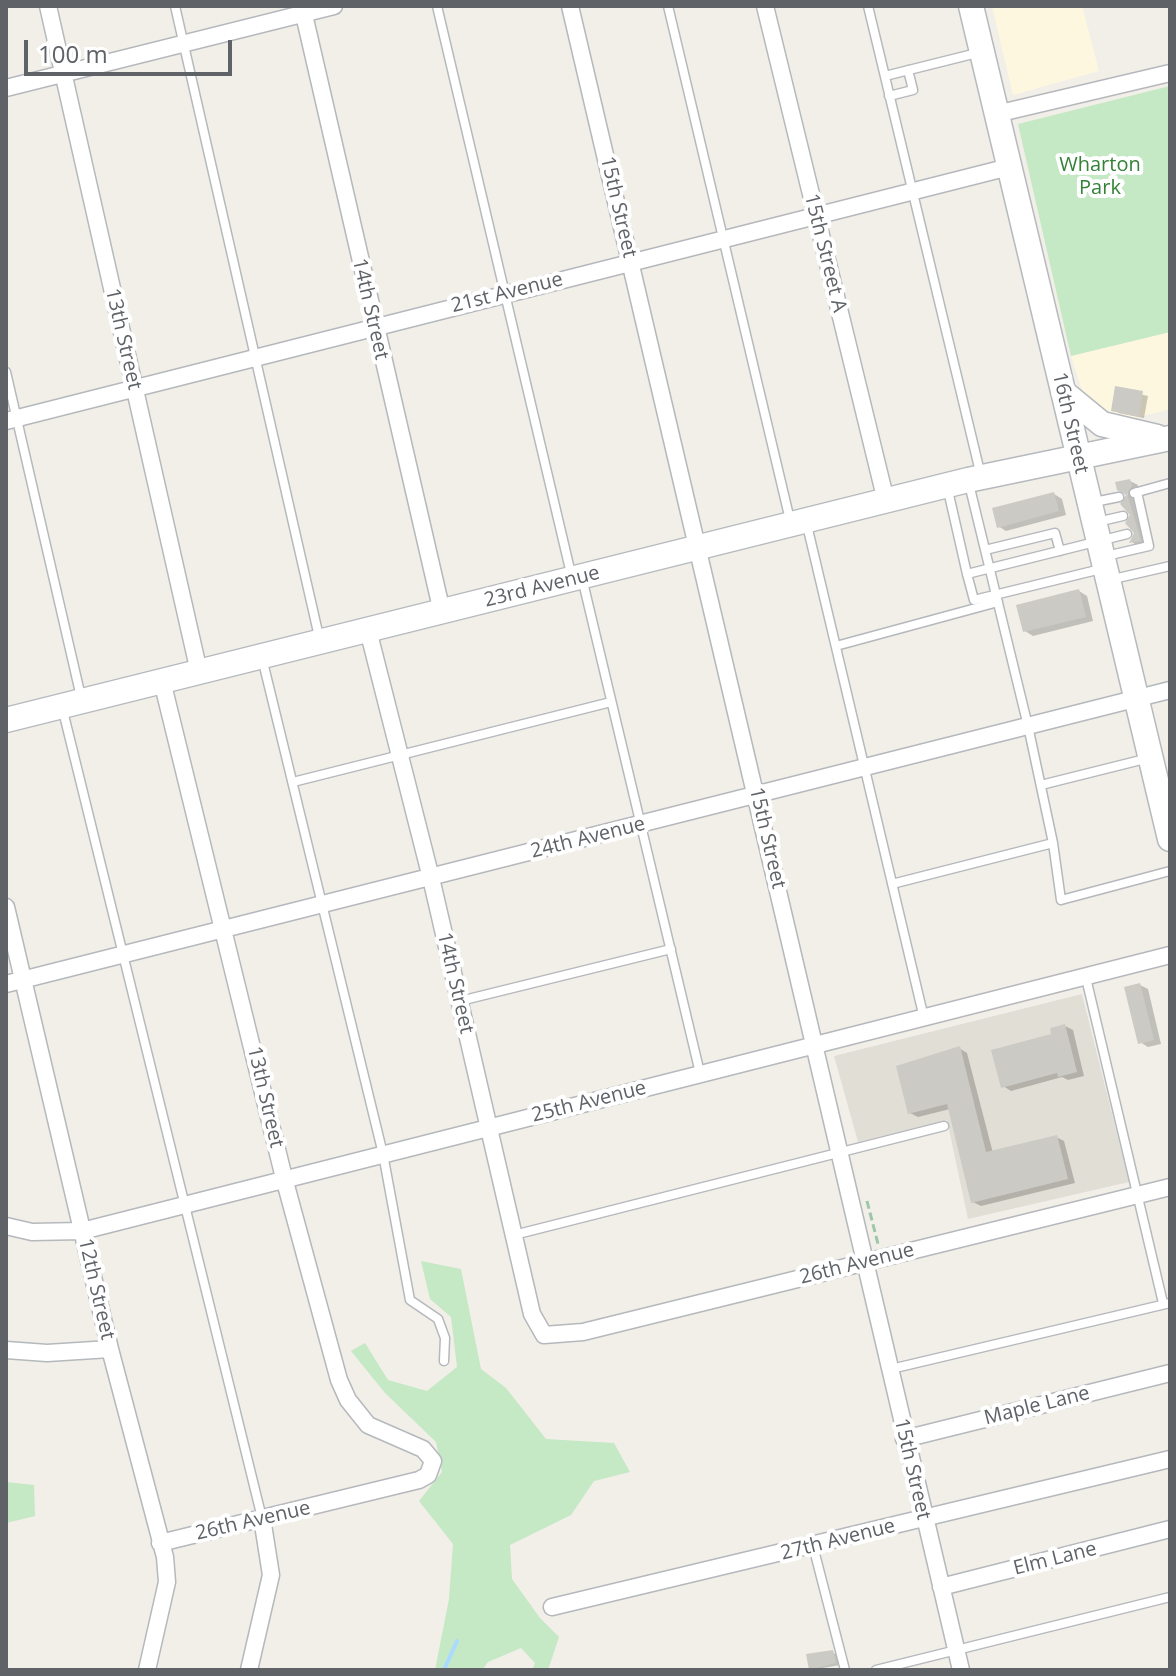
<!DOCTYPE html>
<style>
body{margin:0}
#map{position:relative;width:1176px;height:1676px;overflow:hidden;background:#f1efe8;font-family:"Open Sans",sans-serif}
canvas{display:block}
.frame{position:absolute;inset:0;border:8px solid #5f6368;pointer-events:none}
.scale{position:absolute;left:24px;top:40px;width:208px;height:36px;box-sizing:border-box;border:4px solid #5f6368;border-top:0;padding-left:10px;font-size:24px;line-height:28px;white-space:nowrap;color:#5f6368;-webkit-text-stroke:6px #fff;paint-order:stroke}
</style>
<div id="map">
<canvas width="1176" height="1676"></canvas>
<div class="frame"></div>
<div class="scale">100 m</div>
</div>
<script>
const ctx = document.querySelector('canvas').getContext('2d');
ctx.lineJoin = 'round';
function fillPath(path, color) {
  ctx.fillStyle = color;
  ctx.fill(path, 'evenodd');
}
function toPath(rows) {
  const path = new Path2D();
  for (const r of rows) {
    path.moveTo(r[0], r[1]);
    for (let i = 2; i < r.length; i += 2) path.lineTo(r[i], r[i + 1]);
  }
  return path;
}
function strokePath(path, color, width, dash) {
  ctx.strokeStyle = color;
  ctx.lineWidth = width;
  ctx.lineCap = dash ? 'butt' : 'round';
  ctx.setLineDash(dash || []);
  ctx.stroke(path);
}
function write(font, color, halo, rows, align = 'center') {
  ctx.font = font + ' "Open Sans",sans-serif';
  ctx.lineWidth = 8;
  ctx.setLineDash([]);
  ctx.textBaseline = 'middle';
  ctx.strokeStyle = halo;
  ctx.fillStyle = color;
  for (const [text, x, y, turn = 0] of rows) {
    ctx.save();
    ctx.translate(x, y);
    ctx.rotate((+turn || 0) * Math.PI / 180);
    ctx.textAlign = isNaN(turn) ? turn : align;
    if (halo) ctx.strokeText(text, 0, 0);
    ctx.fillText(text, 0, 0);
    ctx.restore();
  }
}
const commercial = toPath([
 [992,6,1082,6,1099,71,1013,95],
 [1170,332,1170,409,1131,419,1097,410,1085,399,1071,356]
]);
const education = toPath([
 [1082,994,1129,1182,968,1219,947,1120,858,1142,834,1056]
]);
const green = toPath([
 [1170,86,1170,332,1071,356,1018,124],
 [421,1261,461,1269,481,1369,506,1388,546,1439,614,1443,630,1472,594,1481,571,1515,510,1545,512,1579,540,1618,559,1637,548,1670,532,1670,535,1663,521,1648,488,1662,482,1670,435,1670,449,1599,453,1544,419,1501,442,1472,436,1442,385,1393,351,1351,365,1343,388,1380,427,1391,457,1367,451,1317,430,1299],
 [6,1482,34,1485,35,1516,6,1523]
]);
const shadow = toPath([
 [1117,389,1148,396,1144,418,1118,413],
 [1130,481,1138,485,1134,499,1148,545,1139,547,1132,542,1136,533,1132,515,1123,504,1128,494,1119,489],
 [1054,494,1062,499,1066,515,1006,531,998,526],
 [1079,591,1087,596,1093,621,1033,636,1025,631],
 [1140,985,1148,989,1161,1044,1148,1047,1140,1042],
 [1065,1026,1073,1030,1084,1076,1068,1080,1062,1077,1011,1091,1003,1086],
 [959,1048,967,1053,993,1153,1056,1137,1064,1141,1075,1183,981,1206,973,1202,950,1109,918,1117,910,1113],
 [832,1652,837,1655,840,1665,811,1670,808,1656]
]);
const stream = toPath([
 [444,1670,457,1641]
]);
const building = toPath([
 [1115,386,1143,391,1139,417,1111,411],
 [1130,479,1132,486,1127,494,1141,541,1129,543,1134,533,1125,523,1130,515,1120,504,1126,495,1117,490,1115,482],
 [1054,492,1059,511,997,528,992,508],
 [1079,589,1086,617,1023,632,1016,605],
 [1140,983,1154,1040,1138,1044,1124,987],
 [1065,1024,1077,1072,1058,1077,1057,1073,1001,1088,991,1050,1051,1034,1050,1028],
 [960,1046,986,1152,1057,1135,1068,1179,971,1203,947,1104,908,1114,896,1066],
 [833,1650,836,1663,809,1670,806,1654]
]);
const path = toPath([
 [867,1201,878,1244]
]);
const lane = toPath([
 [175,6,320,641],
 [437,6,572,578],
 [668,6,790,520],
 [868,6,981,476],
 [885,76,981,52],
 [889,96,913,90,908,70],
 [6,372,81,697],
 [969,484,1028,726,1053,843,1061,900,1170,871],
 [947,486,967,574,1127,534],
 [1134,493,1170,483],
 [1094,502,1119,497],
 [806,521,924,1018],
 [1097,522,1123,516],
 [985,550,1055,533,1060,551],
 [1106,556,1149,546,1137,492],
 [967,574,974,600,1101,569],
 [582,578,700,1073],
 [1109,580,1170,566],
 [836,646,998,602],
 [262,658,383,1154,410,1300,438,1319,445,1338,444,1361],
 [63,711,262,1518],
 [293,782,611,702],
 [1041,785,1149,758],
 [892,884,1053,843],
 [1086,978,1163,1303],
 [460,1001,671,949],
 [514,1235,944,1126],
 [891,1369,1170,1303],
 [813,1546,845,1670],
 [876,1670,1170,1597]
]);
const street = toPath([
 [48,6,199,672],
 [302,6,442,612],
 [570,6,961,1670],
 [765,6,886,501],
 [6,88,334,6],
 [996,114,1170,73],
 [6,421,1009,167],
 [368,630,431,878,532,1314,544,1335,583,1332,1170,1187],
 [6,907,110,1349,165,1557,167,1582,147,1670],
 [6,984,1170,690],
 [6,1226,32,1232,82,1231,1170,955],
 [6,1350,47,1353,110,1349],
 [904,1439,1170,1373],
 [160,1543,419,1480,428,1475,433,1461,423,1449,368,1425,348,1400,339,1380,284,1178,162,681],
 [941,1587,1170,1529],
 [552,1607,1170,1459],
 [249,1670,271,1575,262,1518]
]);
const secondary = toPath([
 [971,6,1170,839],
 [1063,392,1102,424,1157,437],
 [6,720,968,480,1170,438]
]);
const parkNames = [
 ["Wharton",1100,165],
 ["Park",1100,188]
];
const streetNames = [
 ["15th Street",618,207,77],
 ["15th Street A",825,253,76],
 ["21st Avenue",507,293,-14],
 ["14th Street",370,309,77],
 ["13th Street",123,339,77],
 ["16th Street",1070,423,77],
 ["23rd Avenue",542,587,-14],
 ["24th Avenue",588,838,-14],
 ["15th Street",767,838,77],
 ["14th Street",455,983,77],
 ["13th Street",265,1097,77],
 ["25th Avenue",589,1102,-14],
 ["26th Avenue",857,1264,-14],
 ["12th Street",96,1289,77],
 ["Maple Lane",1037,1406,-14],
 ["15th Street",912,1469,77],
 ["26th Avenue",253,1521,-13],
 ["27th Avenue",838,1540,-14],
 ["Elm Lane",1055,1559,-14]
];
fillPath(commercial, '#fef7e0');
fillPath(education, '#e1ded6');
fillPath(green, '#c5e8c5');
fillPath(shadow, '#0003');
strokePath(stream, '#aadaff', 4);
fillPath(building, '#cccac5');
strokePath(lane, '#b5b8bc', 11);
strokePath(street, '#b5b8bc', 19);
strokePath(secondary, '#b6babf', 27);
strokePath(path, '#9cc7a9', 3, [8, 4]);
strokePath(lane, '#fff', 8);
strokePath(street, '#fff', 16);
strokePath(secondary, '#fff', 24);
write('20px', '#348238', '#fff', parkNames);
write('20px', '#5f6368', '#fff', streetNames);
</script>
